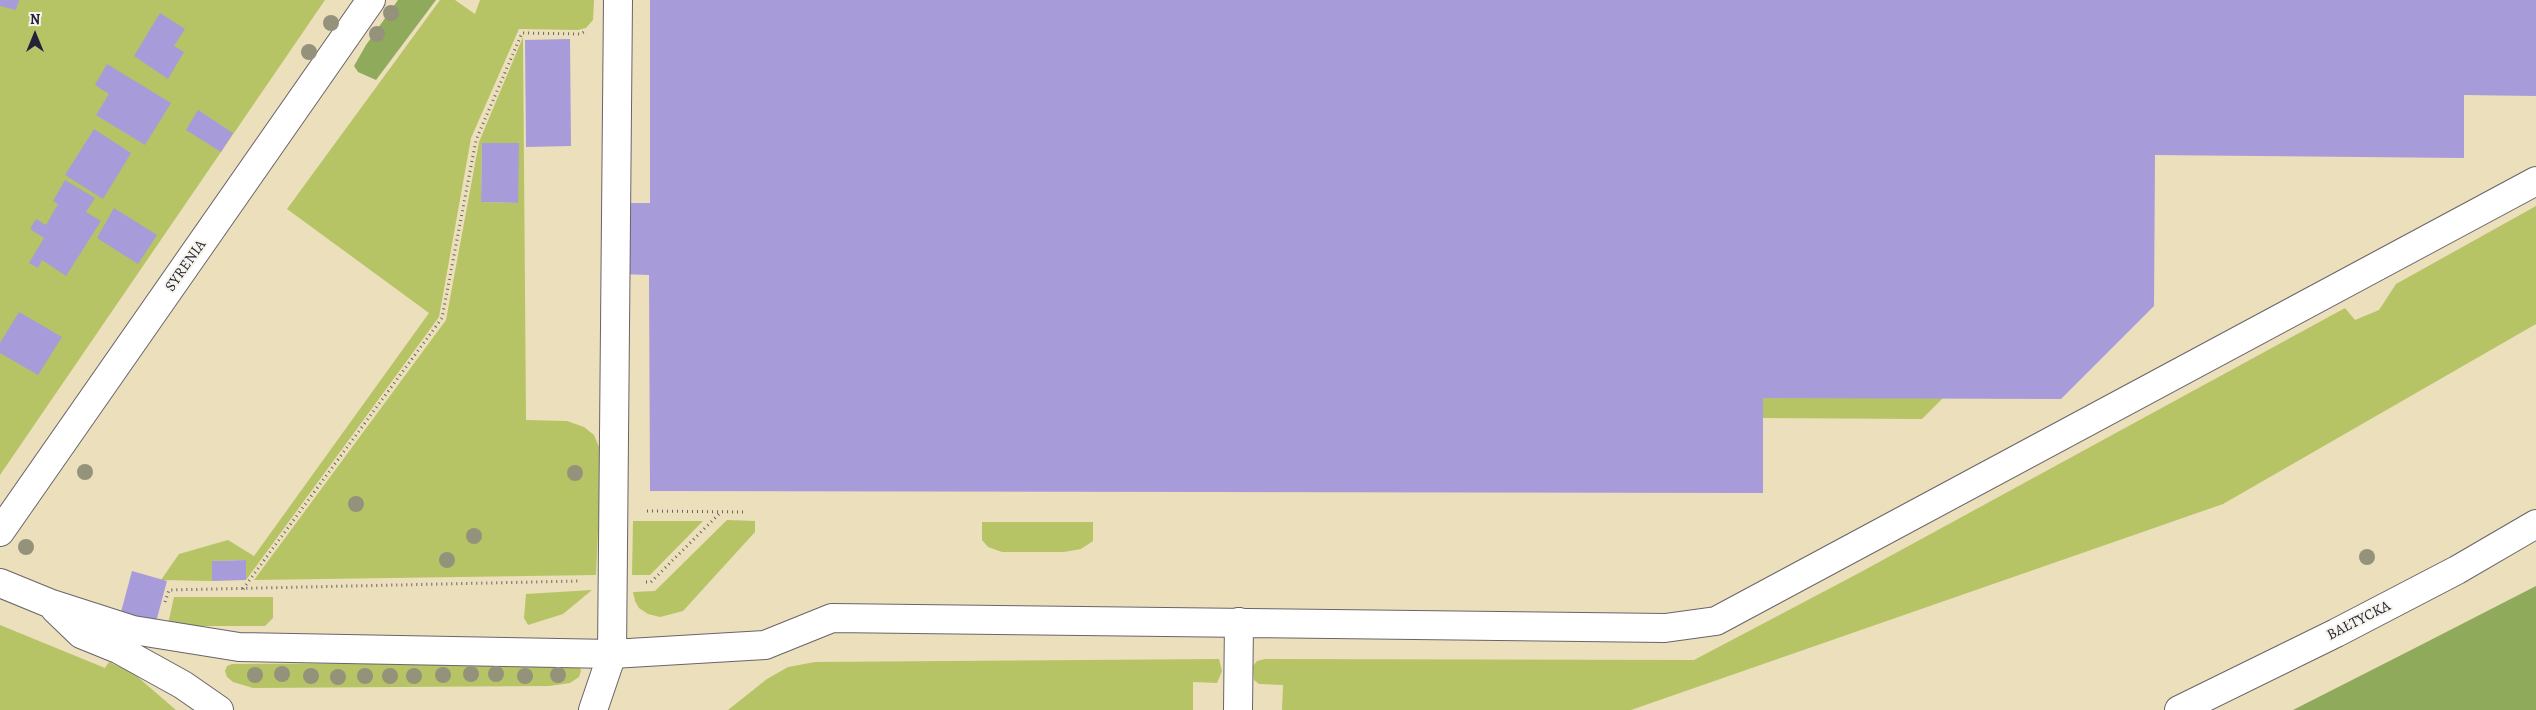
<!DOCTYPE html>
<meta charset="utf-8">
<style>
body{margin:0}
#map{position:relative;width:2536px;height:710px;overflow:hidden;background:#ecdfbc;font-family:Alegreya,serif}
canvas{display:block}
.north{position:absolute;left:10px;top:10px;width:50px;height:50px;-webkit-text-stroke:4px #f7f3e8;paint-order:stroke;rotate:0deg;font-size:14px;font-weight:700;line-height:20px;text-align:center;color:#22223b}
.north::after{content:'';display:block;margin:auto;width:18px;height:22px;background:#22223b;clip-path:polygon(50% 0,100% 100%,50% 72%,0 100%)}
</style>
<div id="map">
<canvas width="2536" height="710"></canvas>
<div class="north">N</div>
</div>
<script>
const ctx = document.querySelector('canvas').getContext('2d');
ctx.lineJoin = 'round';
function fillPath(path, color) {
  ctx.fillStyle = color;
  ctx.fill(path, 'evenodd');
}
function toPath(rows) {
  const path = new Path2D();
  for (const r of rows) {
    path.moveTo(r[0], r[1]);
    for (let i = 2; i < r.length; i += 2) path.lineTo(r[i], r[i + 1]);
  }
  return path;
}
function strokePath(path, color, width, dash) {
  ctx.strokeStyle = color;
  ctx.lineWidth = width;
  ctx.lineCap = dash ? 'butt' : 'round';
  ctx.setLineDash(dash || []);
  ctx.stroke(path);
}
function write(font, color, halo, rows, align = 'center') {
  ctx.font = font + ' Alegreya,serif';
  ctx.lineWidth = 4;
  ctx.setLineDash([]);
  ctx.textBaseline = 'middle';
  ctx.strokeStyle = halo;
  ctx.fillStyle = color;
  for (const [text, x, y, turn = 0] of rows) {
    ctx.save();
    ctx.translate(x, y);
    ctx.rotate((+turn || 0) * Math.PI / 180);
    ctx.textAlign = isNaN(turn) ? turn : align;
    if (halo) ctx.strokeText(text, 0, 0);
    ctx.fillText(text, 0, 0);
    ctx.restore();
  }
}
const green = toPath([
 [0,0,325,0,0,475],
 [440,0,455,0,475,14,480,0,594,0,593,20,586,28,578,30,519,29,471,138,439,317,246,580,246,560,212,561,212,581,161,580,179,554,228,540,254,556,429,313,287,209],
 [523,37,526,420,567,421,584,427,594,435,599,447,601,467,596,575,254,580,446,320,479,142],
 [482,143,518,143,518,203,481,202],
 [2536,206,2536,324,2223,504,1631,710,1282,710,1283,685,1259,684,1254,680,1253,666,1257,661,1265,659,1694,660,1859,573,2345,308,2355,320,2379,310,2396,284],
 [1763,398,1943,398,1922,419,1763,418],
 [727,520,755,521,755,532,683,611,660,617,648,614,639,608,635,601,633,592,655,591],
 [633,521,703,521,650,575,632,575],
 [982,522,1093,522,1093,541,1081,549,1064,552,1002,552,988,547,982,540],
 [592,590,563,614,528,625,524,618,526,594],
 [174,597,273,597,273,618,265,626,190,626,168,624],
 [0,625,105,668,109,662,133,673,176,710,0,710],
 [1219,659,1222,671,1217,683,1193,682,1193,710,728,710,767,679,788,667,815,662],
 [568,662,579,664,581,671,579,677,570,683,549,686,253,688,233,682,227,677,225,671,227,666,232,664]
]);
const forest = toPath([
 [398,0,436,0,376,80,358,72,354,66,366,45],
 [2536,586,2536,710,2293,710,2415,648]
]);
const building = toPath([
 [0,0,19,0,16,10,0,6],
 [650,0,2536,0,2536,96,2464,95,2464,158,2155,155,2154,306,2061,399,1763,398,1763,493,650,491,649,275,620,274,621,203,650,203],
 [160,13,185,29,174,46,184,52,168,79,134,56],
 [570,39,571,146,526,147,525,40],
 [107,64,171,103,145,145,96,115,109,94,95,85],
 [198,110,233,133,221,152,186,130],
 [94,129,131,153,103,199,65,175],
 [482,143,519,143,518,203,481,202],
 [65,180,95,198,86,212,101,221,66,276,42,260,38,268,29,263,44,238,30,229,36,219,46,225,58,204,53,201],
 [114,208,157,235,138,264,97,238],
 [19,312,62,337,38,375,0,353,0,343],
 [246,560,246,580,212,581,212,561],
 [132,571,167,581,156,622,121,612]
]);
const path = toPath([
 [647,511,743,512],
 [646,582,651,582,721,512],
 [243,589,442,318,476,140,522,33,580,34,584,32],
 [165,602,169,590,579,581]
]);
const minor = toPath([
 [0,532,371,0],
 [0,583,49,603,133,630,239,647,612,654,765,645,832,618,1665,628,1716,621,2536,181],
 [55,609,81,634,118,649,183,685,219,710],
 [593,710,612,654,618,0],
 [1238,710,1239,622]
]);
const major = toPath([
 [2179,710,2336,633,2457,570,2536,524]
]);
const trees = [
 [391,13],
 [331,23],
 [377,34],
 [309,52],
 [85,472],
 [575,473],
 [356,504],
 [474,536],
 [26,547],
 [2367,557],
 [447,560],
 [282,674],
 [471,674],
 [496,674],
 [255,675],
 [443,675],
 [558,675],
 [311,676],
 [365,676],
 [390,676],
 [414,676],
 [525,676],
 [338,677]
];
const streetNames = [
 ["SYRENIA",186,266,-55],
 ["BAŁTYCKA",2359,621,-27]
];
fillPath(green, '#b6c466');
fillPath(forest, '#90aa5b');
fillPath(building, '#a79bda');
strokePath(minor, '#696468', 30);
strokePath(major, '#696468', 30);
strokePath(path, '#696468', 3, [1, 4]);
strokePath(minor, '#fff', 28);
strokePath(major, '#fff', 28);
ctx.fillStyle = '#95927c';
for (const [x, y] of trees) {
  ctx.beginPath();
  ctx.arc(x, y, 8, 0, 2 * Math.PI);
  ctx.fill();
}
write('15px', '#22223b', '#f7f3e8', streetNames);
</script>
